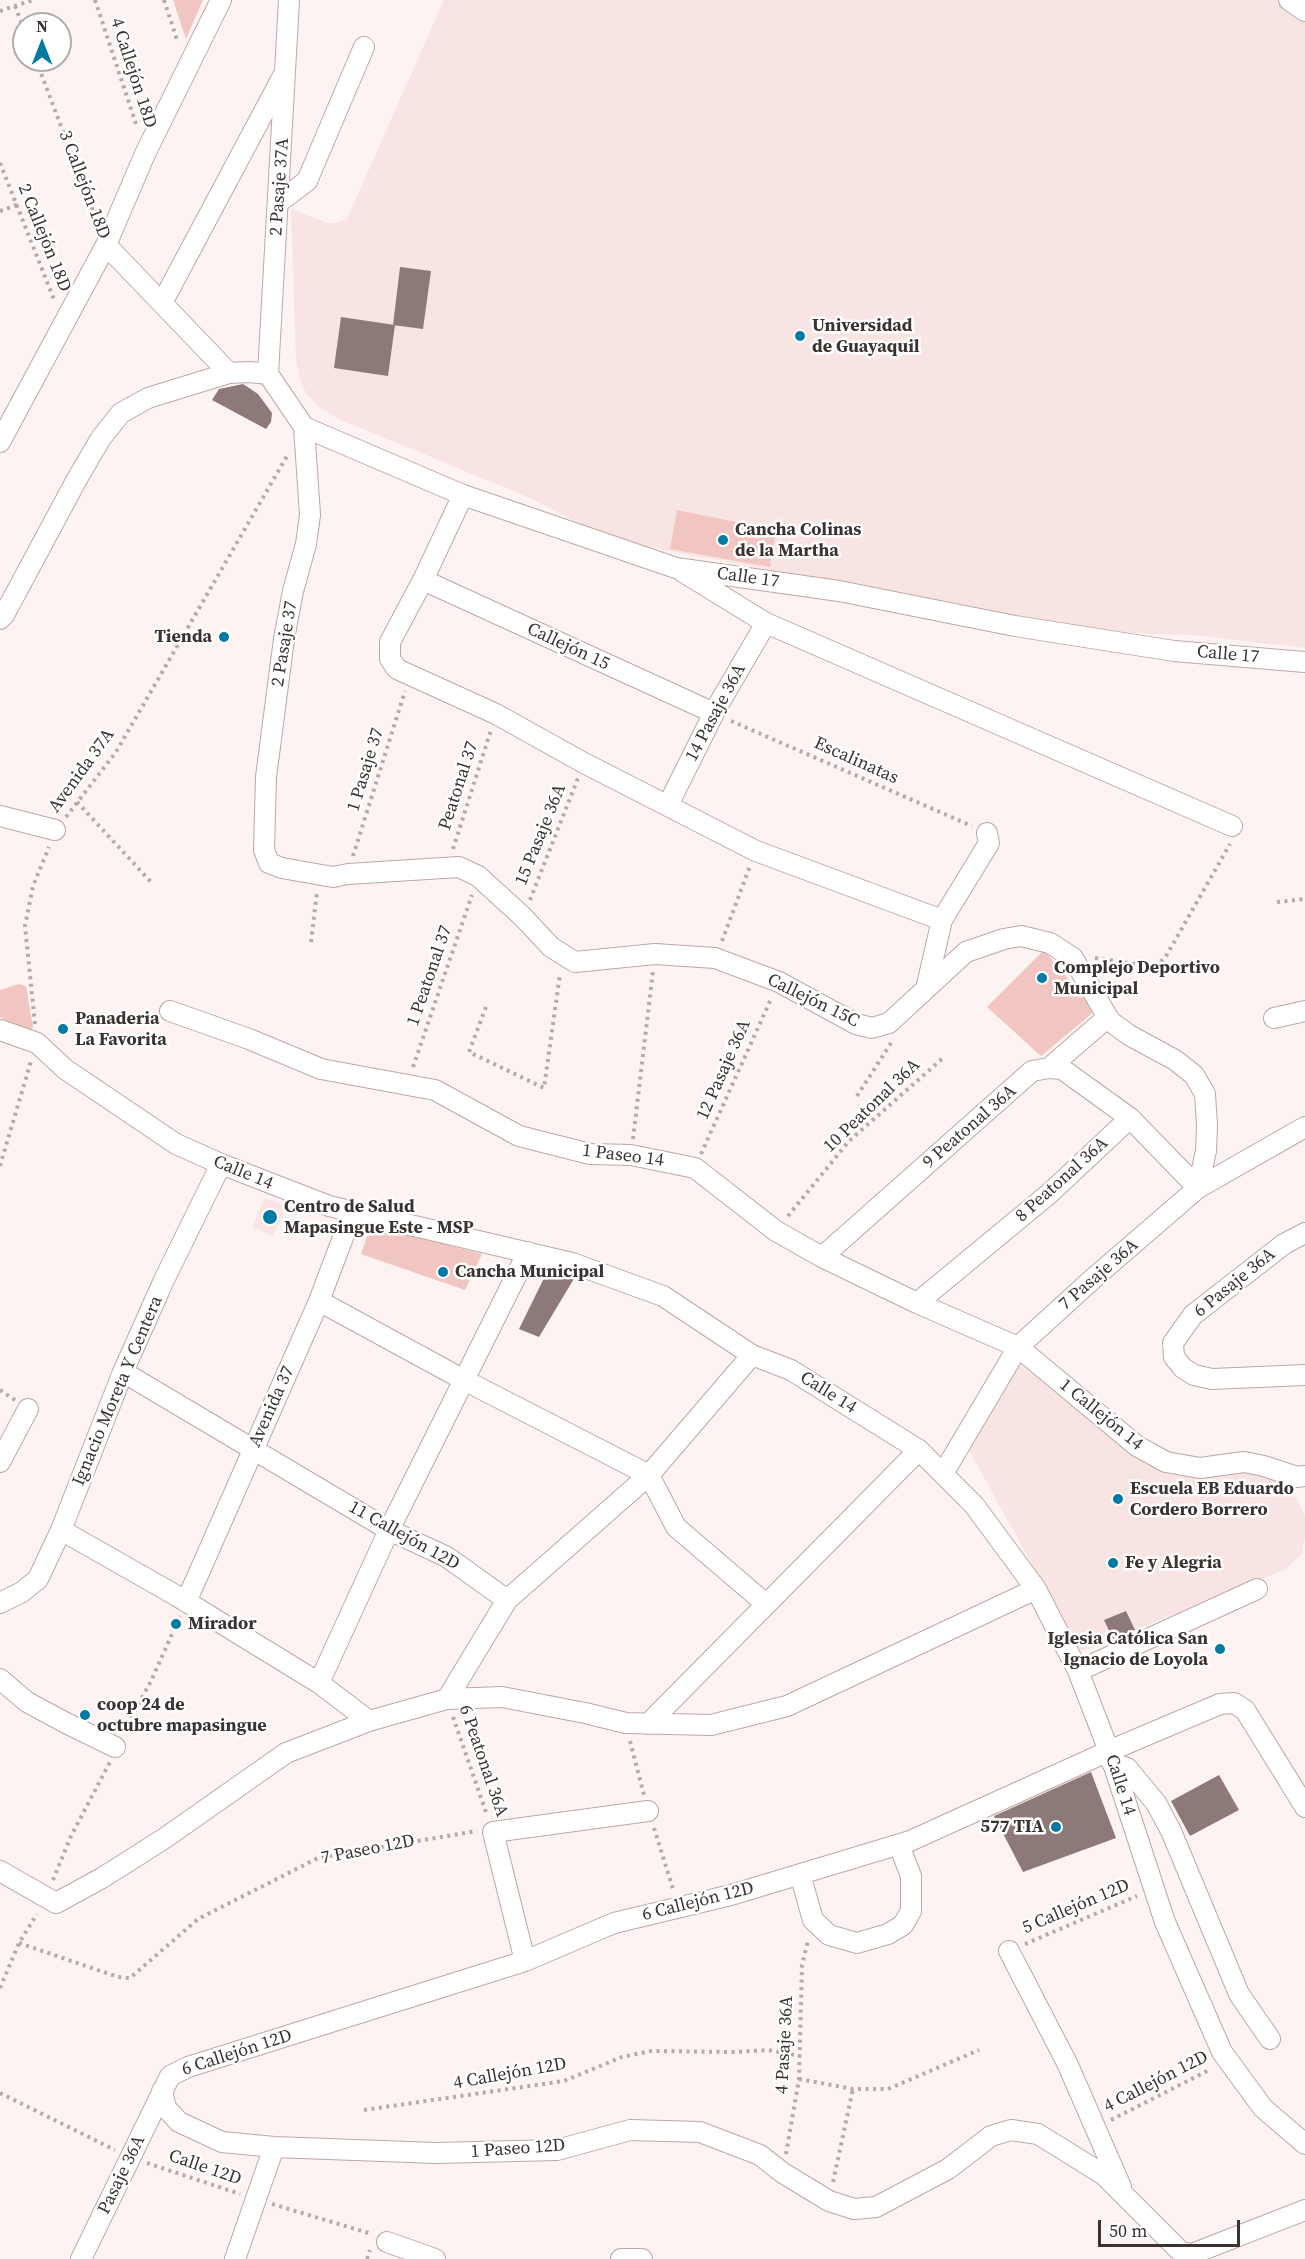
<!DOCTYPE html>
<meta charset="utf-8">
<style>
body{margin:0}
#map{position:relative;width:1305px;height:2259px;overflow:hidden;background:#fdf3f2;font-family:"Source Serif 4",serif}
canvas{display:block}
.north{position:absolute;left:12px;top:12px;width:60px;height:60px;box-sizing:border-box;background:#fff;border:2px solid #b1adad;border-radius:50%;rotate:0deg;font-size:16px;font-weight:700;line-height:24px;text-align:center;color:#3b3231}
.north::after{content:'';display:block;margin:auto;width:21px;height:27px;background:#007aa2;clip-path:polygon(50% 0,100% 100%,50% 72%,0 100%)}
.scale{position:absolute;left:1098px;top:2220px;width:142px;height:27px;box-sizing:border-box;border:3px solid #3b3231;border-top:0;padding-left:8px;font-size:18px;line-height:21px;white-space:nowrap;color:#3b3231;-webkit-text-stroke:4px #fff;paint-order:stroke}
</style>
<div id="map">
<canvas width="1305" height="2259"></canvas>
<div class="north">N</div>
<div class="scale">50 m</div>
</div>
<script>
const ctx = document.querySelector('canvas').getContext('2d');
ctx.lineJoin = 'round';
function fillPath(path, color) {
  ctx.fillStyle = color;
  ctx.fill(path, 'evenodd');
}
function toPath(rows) {
  const path = new Path2D();
  for (const r of rows) {
    path.moveTo(r[0], r[1]);
    for (let i = 2; i < r.length; i += 2) path.lineTo(r[i], r[i + 1]);
  }
  return path;
}
function strokePath(path, color, width, dash) {
  ctx.strokeStyle = color;
  ctx.lineWidth = width;
  ctx.lineCap = dash ? 'butt' : 'round';
  ctx.setLineDash(dash || []);
  ctx.stroke(path);
}
function write(font, color, halo, rows, align = 'center') {
  ctx.font = font + ' "Source Serif 4",serif';
  ctx.lineWidth = 5;
  ctx.setLineDash([]);
  ctx.textBaseline = 'middle';
  ctx.strokeStyle = halo;
  ctx.fillStyle = color;
  for (const [text, x, y, turn = 0] of rows) {
    ctx.save();
    ctx.translate(x, y);
    ctx.rotate((+turn || 0) * Math.PI / 180);
    ctx.textAlign = isNaN(turn) ? turn : align;
    if (halo) ctx.strokeText(text, 0, 0);
    ctx.fillText(text, 0, 0);
    ctx.restore();
  }
}
const built = toPath([
 [444,0,1305,0,1305,648,1192,635,1125,633,1078,628,632,544,606,537,528,497,341,420,320,408,306,393,300,379,296,360,291,209,327,223,334,223,347,219],
 [265,1198,288,1206,273,1236,252,1227],
 [1016,1362,1167,1471,1234,1470,1261,1473,1282,1481,1297,1499,1305,1516,1305,1536,1302,1554,1284,1570,1080,1652,968,1448]
]);
const green = toPath([
 [173,0,203,0,186,39],
 [677,510,776,530,770,567,670,549],
 [1044,950,1095,1011,1041,1056,987,1007],
 [19,984,26,986,33,1027,31,1031,26,1031,0,1017,0,990],
 [371,1225,482,1254,465,1290,361,1254]
]);
const building = toPath([
 [400,267,431,271,423,329,393,325],
 [341,317,395,325,388,376,334,368],
 [243,384,258,394,272,413,271,422,266,429,212,400,219,389],
 [548,1270,575,1277,539,1337,519,1329],
 [1126,1611,1135,1630,1113,1639,1104,1620],
 [1091,1772,1116,1838,1023,1872,994,1816],
 [1219,1775,1239,1810,1190,1836,1171,1801]
]);
const path = toPath([
 [95,0,137,127],
 [164,0,178,43],
 [15,6,24,29],
 [0,11,33,0],
 [36,60,96,219],
 [0,163,55,302],
 [0,211,17,205],
 [731,721,972,826],
 [77,802,151,882],
 [66,817,116,752,287,456],
 [453,849,491,730],
 [353,856,405,691],
 [530,900,578,778],
 [1277,902,1305,899],
 [722,941,750,866],
 [311,942,317,892],
 [1095,958,1149,966,1158,964,1165,958,1230,844],
 [486,1007,469,1052,544,1088,560,974],
 [35,1024,25,926,33,886,49,847],
 [413,1067,472,895],
 [857,1096,893,1040],
 [633,1139,653,971],
 [701,1154,771,999],
 [0,1166,31,1061],
 [788,1216,849,1141,943,1058],
 [0,1390,15,1400],
 [453,1717,487,1815],
 [124,1731,152,1679,180,1616],
 [630,1741,644,1795],
 [654,1828,673,1889],
 [53,1880,71,1836,110,1762],
 [19,1943,118,1977,130,1978,198,1919,318,1858,477,1831],
 [1025,1944,1137,1896],
 [0,1988,19,1943,37,1914],
 [799,2079,853,2089,888,2089,979,2050],
 [0,2093,115,2150],
 [364,2110,564,2081,622,2057,651,2051,734,2052,768,2050,800,2056],
 [1111,2120,1211,2069],
 [786,2154,799,2079,802,1965,808,1941],
 [147,2163,240,2194],
 [833,2182,853,2089],
 [272,2204,372,2234],
 [367,2259,370,2250]
]);
const minor = toPath([
 [1289,0,1305,11],
 [279,202,307,181,364,47],
 [106,245,229,373],
 [162,303,283,76],
 [268,374,304,427,463,495,676,568,839,591,1015,626,1174,651,1305,662],
 [268,374,289,0],
 [304,427,310,515,306,544,293,591,284,639,266,777,264,850,269,863,282,868,333,877,348,874,459,867,478,876,523,917,551,947,575,962,655,954,715,958,779,982,856,1024,872,1028,889,1023,966,952,1004,939,1021,936,1050,943,1073,958,1110,1021,1129,1035,1175,1060,1194,1075,1205,1094,1207,1125,1206,1151,1198,1188],
 [0,442,106,245,145,154,221,0],
 [463,495,423,580,390,642,390,659,397,669,496,714,584,763,756,851,942,920],
 [683,572,766,623,1232,826],
 [423,580,714,713],
 [0,619,4,615,77,479,101,438,121,413,148,398,229,373,250,372,268,374],
 [668,805,717,707,766,623],
 [0,816,55,830],
 [926,989,942,920,989,843,987,833],
 [170,1011,249,1039,321,1069,435,1090,519,1136,590,1154,631,1155,695,1168,776,1231,822,1257,917,1303,1018,1347,1137,1446,1166,1462,1200,1468,1244,1462,1264,1466,1297,1477,1305,1476],
 [1274,1018,1305,1011],
 [0,1030,37,1043,65,1069,176,1144,221,1164,329,1206,572,1263,663,1296,752,1355,791,1370,919,1450,974,1505,1036,1589,1078,1671,1109,1751,1165,1922,1222,2052,1263,2108,1305,2144],
 [1049,1068,1108,1017],
 [1305,1233,1284,1244,1193,1315,1173,1343,1174,1357,1183,1368,1194,1375,1212,1379,1305,1375],
 [822,1257,1032,1071,1049,1068,1062,1069,1130,1118],
 [319,1301,464,1380,649,1475,676,1527,766,1604],
 [917,1303,1050,1193,1130,1118,1198,1188],
 [123,1372,389,1530,447,1557,507,1600,649,1475,752,1355],
 [0,1462,28,1409],
 [944,1472,1018,1347,1096,1276,1198,1188,1305,1127],
 [61,1530,177,1596,319,1683,369,1721],
 [186,1602,319,1301,353,1211],
 [0,1603,22,1592,38,1579,61,1530,123,1372,164,1280,221,1164],
 [1078,1671,1257,1589],
 [0,1679,27,1702,66,1723,115,1747],
 [319,1683,389,1530,528,1252],
 [447,1699,507,1600],
 [648,1724,919,1450],
 [1112,1763,1127,1768,1156,1803,1171,1831,1239,1994,1270,2039],
 [0,1871,56,1903,102,1878,165,1838,286,1753,369,1721,447,1699,502,1697,585,1713,626,1723,711,1725,787,1706,1036,1589],
 [800,1874,813,1920,829,1935,857,1943,888,1934,903,1925,911,1911,911,1876,899,1845],
 [1009,1951,1068,2065,1121,2187],
 [525,1961,493,1832,648,1811],
 [162,2091,166,2108,179,2122,222,2142,274,2147,436,2153,557,2150,630,2130,700,2132,760,2155,783,2173,829,2201,854,2209,876,2207,948,2169,991,2136,1011,2130,1038,2134,1104,2175,1181,2252,1192,2254,1305,2210],
 [387,2242,435,2259],
 [81,2259,170,2076,188,2067,525,1961,614,1923,731,1895,910,1841,1109,1751,1220,1704,1234,1703,1245,1710,1305,1807],
 [235,2259,274,2147],
 [621,2259,642,2259]
]);
const markers = [
 [800,336,6,"#007aa2"],
 [723,540,6,"#007aa2"],
 [224,637,6,"#007aa2"],
 [1042,978,6,"#007aa2"],
 [63,1029,6,"#007aa2"],
 [270,1217,8,"#007aa2"],
 [443,1272,6,"#007aa2"],
 [1118,1499,6,"#007aa2"],
 [1113,1563,6,"#007aa2"],
 [176,1624,6,"#007aa2"],
 [1220,1649,6,"#007aa2"],
 [85,1715,6,"#007aa2"],
 [1056,1827,6,"#007aa2"]
];
const streetNames = [
 ["4 Callejón 18D",133,73,72],
 ["3 Callejón 18D",84,185,69],
 ["2 Pasaje 37A",280,187,-86],
 ["2 Callejón 18D",44,238,68],
 ["Calle 17",748,578,8],
 ["2 Pasaje 37",285,644,-81],
 ["Callejón 15",568,647,25],
 ["Calle 17",1228,655,5],
 ["14 Pasaje 36A",716,713,-62],
 ["Escalinatas",856,761,24],
 ["1 Pasaje 37",366,770,-73],
 ["Avenida 37A",82,771,-54],
 ["Peatonal 37",459,786,-72],
 ["15 Pasaje 36A",541,835,-68],
 ["1 Peatonal 37",430,976,-71],
 ["Callejón 15C",813,1001,26],
 ["12 Pasaje 36A",724,1070,-66],
 ["10 Peatonal 36A",872,1106,-44],
 ["9 Peatonal 36A",970,1127,-41],
 ["1 Paseo 14",623,1156,7],
 ["Calle 14",243,1173,22],
 ["8 Peatonal 36A",1062,1180,-42],
 ["7 Pasaje 36A",1099,1275,-41],
 ["6 Pasaje 36A",1235,1283,-39],
 ["Ignacio Moreta Y Centera",118,1391,-67],
 ["Calle 14",828,1393,32],
 ["Avenida 37",272,1407,-66],
 ["1 Callejón 14",1101,1415,39],
 ["11 Callejón 12D",404,1536,29],
 ["6 Peatonal 36A",483,1761,71],
 ["Calle 14",1120,1785,72],
 ["7 Paseo 12D",368,1850,-11],
 ["6 Callejón 12D",698,1902,-14],
 ["5 Callejón 12D",1076,1907,-23],
 ["4 Pasaje 36A",785,2045,-87],
 ["6 Callejón 12D",237,2053,-18],
 ["4 Callejón 12D",510,2074,-10],
 ["4 Callejón 12D",1156,2082,-27],
 ["1 Paseo 12D",518,2149,-4],
 ["Calle 12D",205,2168,19],
 ["Pasaje 36A",122,2175,-64]
];
const poiNames = [
 ["Universidad",812,326],
 ["de Guayaquil",812,347],
 ["Cancha Colinas",735,530],
 ["de la Martha",735,551],
 ["Tienda",212,637,"right"],
 ["Complejo Deportivo",1054,968],
 ["Municipal",1054,989],
 ["Panaderia",75,1019],
 ["La Favorita",75,1040],
 ["Centro de Salud",284,1207],
 ["Mapasingue Este - MSP",284,1228],
 ["Cancha Municipal",455,1272],
 ["Escuela EB Eduardo",1130,1489],
 ["Cordero Borrero",1130,1510],
 ["Fe y Alegria",1125,1563],
 ["Mirador",188,1624],
 ["Iglesia Católica San",1208,1639,"right"],
 ["Ignacio de Loyola",1208,1660,"right"],
 ["coop 24 de",97,1705],
 ["octubre mapasingue",97,1726],
 ["577 TIA",1044,1827,"right"]
];
fillPath(built, '#f8e5e3');
fillPath(green, '#f1c6c2');
fillPath(building, '#8d7977');
strokePath(minor, '#bda8a5', 22);
strokePath(path, '#b3aaa9', 4, [3, 4.5]);
strokePath(minor, '#fff', 20);
for (const [x, y, r, color] of markers) {
  const dot = new Path2D();
  dot.arc(x, y, r, 0, 2 * Math.PI);
  ctx.fillStyle = color;
  ctx.fill(dot);
  strokePath(dot, '#fff', 2);
}
write('18px', '#3b3231', '#fff', streetNames);
write('bold 18px', '#3b3231', '#fff', poiNames, 'left');
</script>
